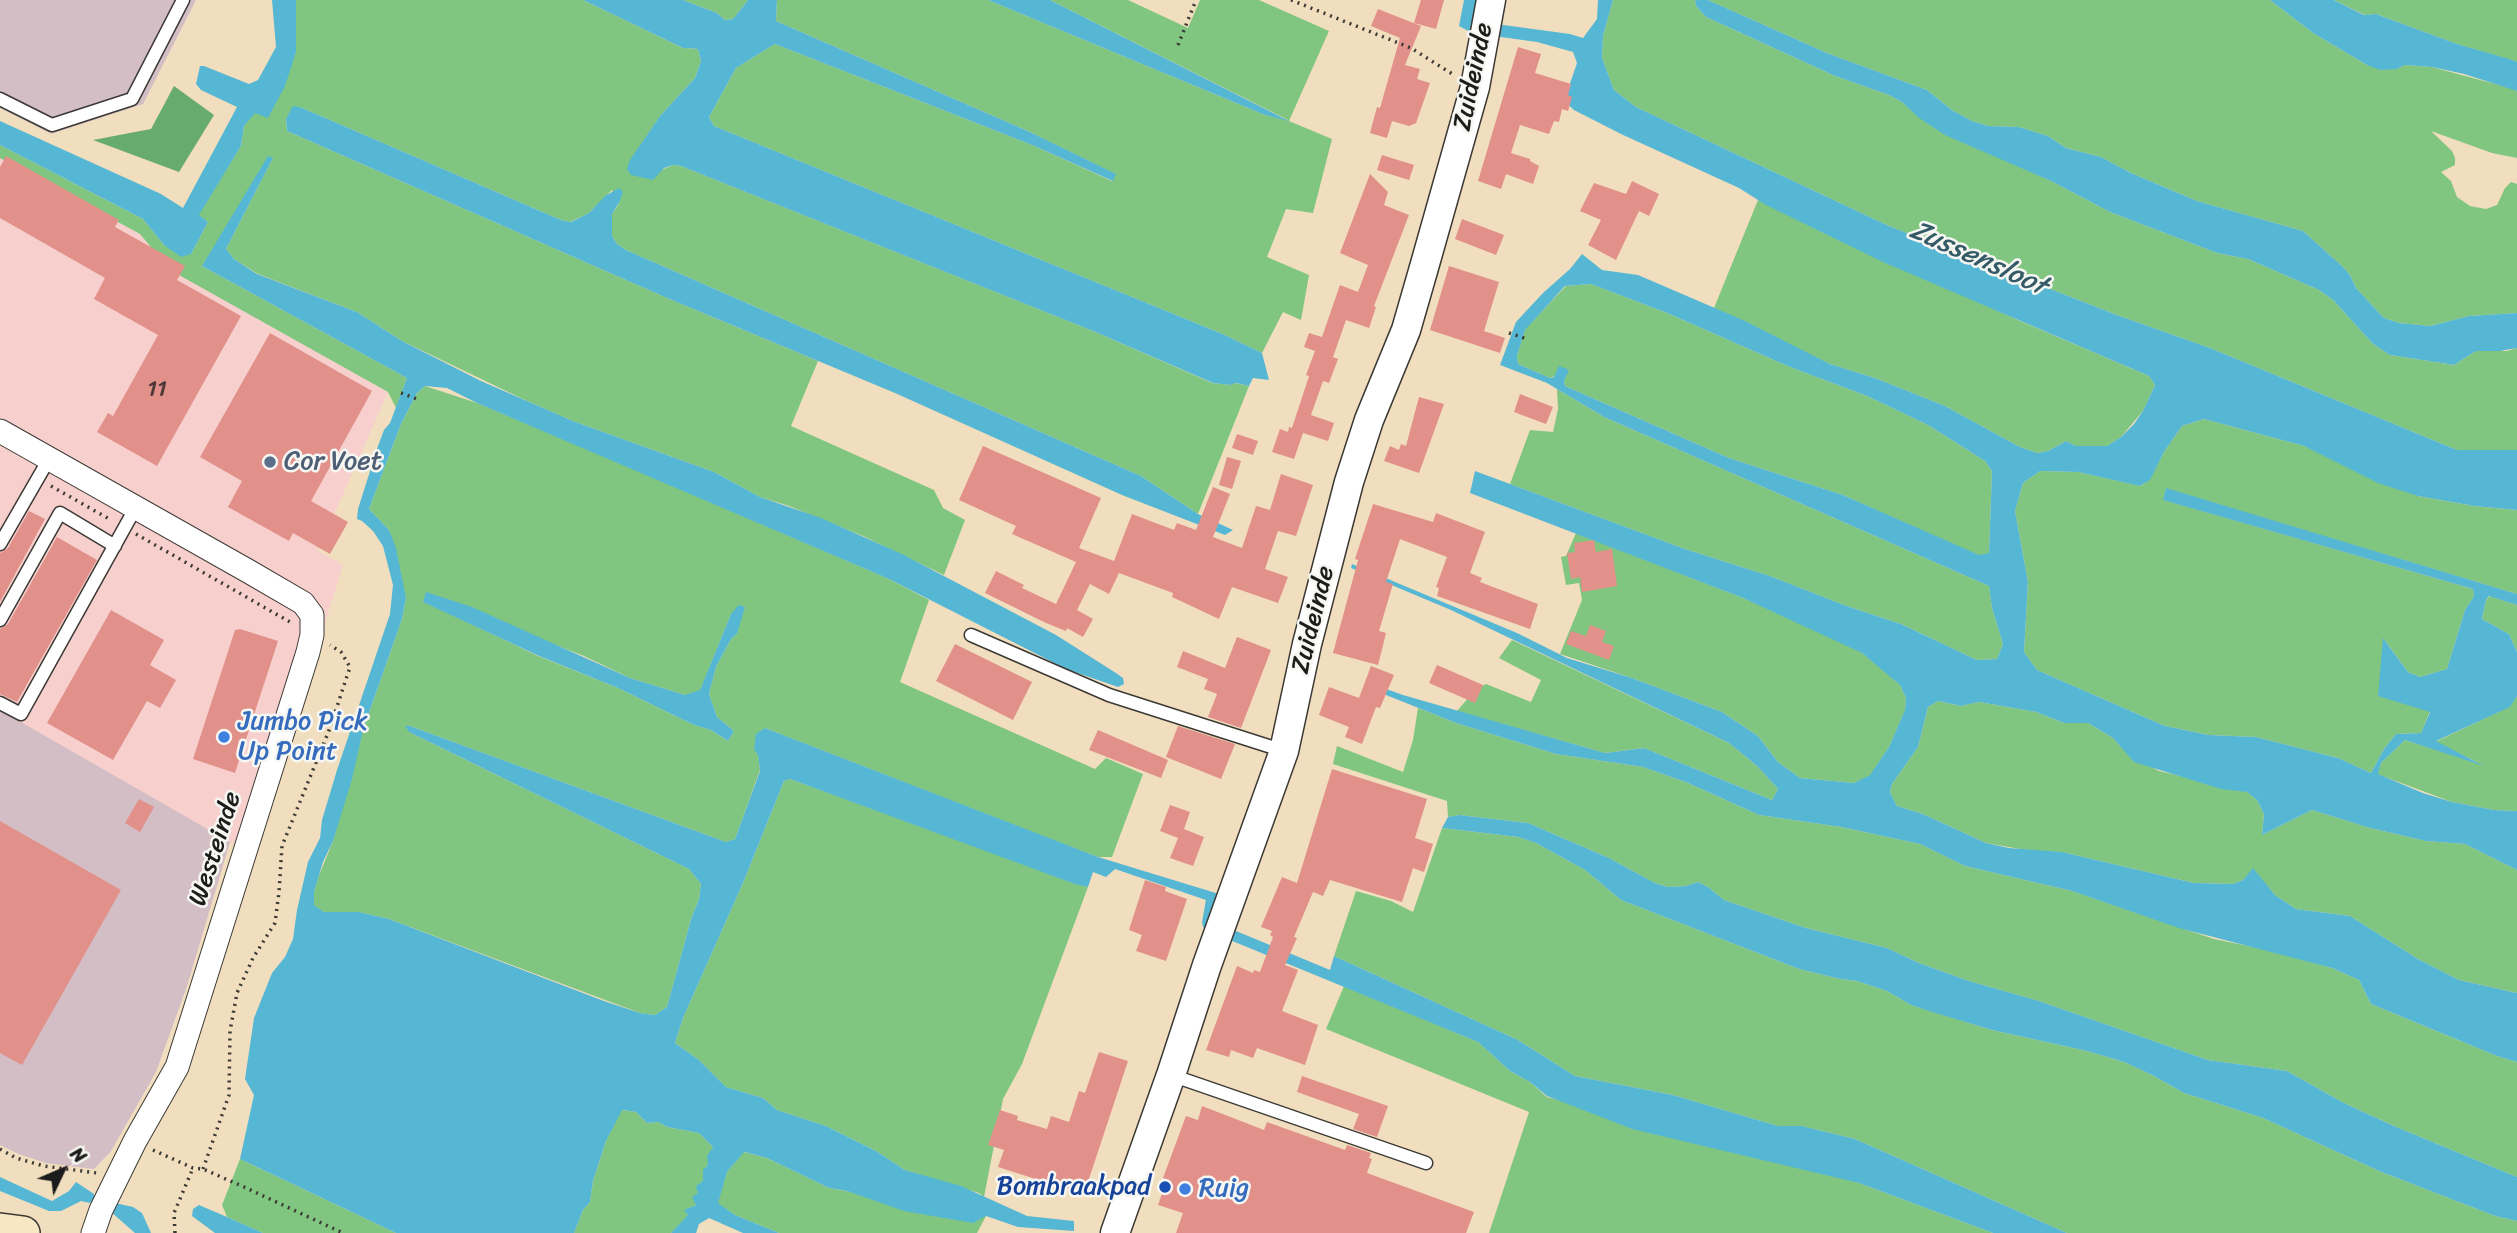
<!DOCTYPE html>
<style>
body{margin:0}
#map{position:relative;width:2517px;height:1233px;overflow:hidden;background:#f0debe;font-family:Sriracha,sans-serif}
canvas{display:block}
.north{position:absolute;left:28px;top:1135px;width:70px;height:70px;-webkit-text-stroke:5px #f6f6f2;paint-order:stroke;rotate:46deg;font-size:19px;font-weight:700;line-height:28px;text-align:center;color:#1c1c1c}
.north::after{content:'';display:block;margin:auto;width:24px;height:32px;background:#1c1c1c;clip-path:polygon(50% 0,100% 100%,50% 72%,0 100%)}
</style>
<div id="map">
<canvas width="2517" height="1233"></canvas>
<div class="north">N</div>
</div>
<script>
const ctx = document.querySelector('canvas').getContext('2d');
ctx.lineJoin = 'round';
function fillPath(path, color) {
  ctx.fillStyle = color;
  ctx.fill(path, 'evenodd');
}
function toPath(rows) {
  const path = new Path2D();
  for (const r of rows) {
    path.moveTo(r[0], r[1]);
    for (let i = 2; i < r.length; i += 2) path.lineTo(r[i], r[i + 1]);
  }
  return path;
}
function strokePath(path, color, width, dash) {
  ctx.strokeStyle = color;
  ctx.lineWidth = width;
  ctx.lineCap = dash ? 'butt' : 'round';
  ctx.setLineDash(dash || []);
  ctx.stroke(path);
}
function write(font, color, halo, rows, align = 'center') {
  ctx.font = font + ' Sriracha,sans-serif';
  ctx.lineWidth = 5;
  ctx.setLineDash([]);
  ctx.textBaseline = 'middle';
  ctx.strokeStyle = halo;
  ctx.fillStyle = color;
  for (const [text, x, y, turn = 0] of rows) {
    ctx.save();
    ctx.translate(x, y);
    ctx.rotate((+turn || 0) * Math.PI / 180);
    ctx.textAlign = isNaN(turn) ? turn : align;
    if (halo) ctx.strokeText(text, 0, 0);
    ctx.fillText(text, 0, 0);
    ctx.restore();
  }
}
const built = toPath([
 [0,158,140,234,171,270,388,392,318,551,343,565,254,849,230,842,187,986,156,1072,111,1151,94,1169,46,1163,19,1154,0,1145]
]);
const industrial = toPath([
 [0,0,196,0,143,104,51,134,0,108],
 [0,710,230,842,187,986,156,1072,111,1151,94,1169,46,1163,19,1154,0,1145]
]);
const green = toPath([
 [296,0,583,0,683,48,698,49,701,61,695,78,660,116,631,160,659,171,673,165,681,166,1093,331,1212,383,1230,385,1235,383,1249,386,1198,514,1141,476,626,250,617,244,612,236,612,214,619,204,612,190,589,213,570,222,561,220,300,107,286,119,287,131,667,298,818,361,791,426,934,490,943,508,965,520,944,575,863,536,789,506,760,497,714,472,573,421,527,401,402,341,357,312,258,274,234,259,226,249,273,158,202,266,407,378,396,408,388,392,170,270,140,234,0,158,0,145,143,219,164,245,191,254,208,222,198,215,241,146,244,126,296,52],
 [683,0,748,0,733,19,725,20,717,13],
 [777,0,988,0,1265,115,1288,120,1050,0,1128,0,1188,28,1200,0,1259,0,1329,31,1289,121,1332,139,1313,213,1286,209,1267,257,1309,275,1301,320,1283,312,1262,353,1225,335,714,126,709,117,736,68,775,44,1032,145,1112,181,1115,174,1030,132,776,21],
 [1613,0,1695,0,1696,6,1706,17,1835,76,1889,95,1902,102,1920,118,1932,126,2051,181,2110,212,2217,253,2248,259,2319,290,2333,300,2373,344,2390,355,2454,365,2476,351,2507,351,2517,348,2517,450,2457,450,2210,348,2117,315,1889,226,1636,107,1614,90,1602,58,1603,36],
 [1708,0,2270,0,2313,33,2367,65,2397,69,2405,65,2432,67,2510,88,2517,91,2517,158,2492,153,2431,131,2452,151,2455,158,2455,165,2441,172,2451,181,2457,197,2470,206,2486,209,2497,205,2505,188,2511,182,2517,184,2517,313,2469,316,2430,326,2399,323,2384,318,2356,288,2350,275,2342,266,2303,231,2197,201,2131,173,2101,157,2066,148,2048,136,2019,127,1988,126,1972,121,1952,110,1927,90,1827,53],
 [2334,0,2517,0,2517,62,2457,44,2376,14,2365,15],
 [1758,200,2020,321,2149,376,2155,385,2143,411,2121,437,2107,446,2076,446,2066,441,2048,451,2037,453,2020,447,1945,406,1875,378,1830,364,1714,308],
 [1591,284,1667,313,1790,367,1867,396,1928,425,1985,461,1992,471,1989,553,1979,556,1843,495,1729,458,1565,386,1564,381,1568,370,1550,378,1518,364,1517,356,1525,329,1566,286],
 [425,386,477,403,599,454,889,579,929,600,900,682,1095,769,1106,758,1143,774,1112,857,1098,857,1063,844,765,728,758,755,760,770,735,839,726,842,410,726,409,732,689,869,701,884,699,899,691,919,667,1007,655,1015,640,1013,389,919,359,912,324,912,313,905,314,892,318,878,333,841,363,730,402,619,406,598,389,530,369,509,401,424,417,393],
 [423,601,548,642,584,656,630,678,685,695,700,691,731,614,737,634,731,639,716,667,709,694,717,717,734,731,728,741,711,730,694,725,618,688,538,656],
 [1557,389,1604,417,1989,586,1992,608,2003,644,1997,659,1977,660,1901,624,1844,605,1770,576,1685,549,1510,484,1530,430,1553,432,1558,409],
 [2204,419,2304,446,2418,496,2474,506,2517,510,2517,594,2166,489,2164,500,2473,589,2474,596,2465,610,2447,669,2420,677,2408,672,2384,639,2430,711,2421,733,2396,734,2384,749,2371,773,2338,758,2256,737,2209,735,2165,726,2037,670,2024,652,2028,582,2015,511,2023,483,2040,471,2078,472,2141,486,2150,479,2164,452,2182,426],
 [1576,533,1743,598,1827,635,1862,653,1881,668,1900,685,1906,698,1905,711,1889,747,1870,776,1854,783,1800,778,1778,762,1758,736,1722,712,1632,678,1560,654,1582,600,1579,583,1566,585,1561,557,1566,556],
 [2490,596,2517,605,2517,652,2509,634,2482,619,2486,600],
 [1512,640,1729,743,1757,766,1778,789,1772,800,1644,748,1605,753,1457,711,1476,689,1486,684,1531,702,1541,680,1499,658],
 [2517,696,2517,811,2494,810,2452,802,2377,774,2381,763,2405,740,2479,763,2435,742,2509,707],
 [1938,701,1961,706,1979,702,2036,712,2064,723,2088,723,2113,738,2128,754,2159,771,2247,792,2257,800,2264,814,2262,835,2312,810,2370,828,2426,841,2465,844,2517,870,2517,993,2459,980,2418,959,2350,916,2296,909,2275,895,2253,869,2243,880,2233,884,2194,883,2062,852,2031,851,1986,843,1923,814,1897,806,1890,792,1892,784,1918,747,1928,707],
 [1418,708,1456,723,1556,754,1643,767,1688,783,1759,815,1841,827,1920,844,1965,866,2072,891,2214,939,2268,950,2332,968,2359,980,2371,1004,2497,1056,2517,1062,2517,1177,2394,1126,2344,1103,2287,1071,2208,1060,2039,1001,1969,981,1919,963,1887,948,1806,928,1724,900,1708,887,1698,882,1686,886,1668,887,1655,883,1609,858,1528,823,1459,815,1448,817,1447,801,1333,764,1337,746,1403,772,1413,740],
 [790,779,1088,887,1022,1064,1003,1099,984,1197,979,1193,905,1170,876,1151,826,1126,777,1110,763,1098,726,1087,699,1060,675,1043,683,1018,743,883,784,781],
 [1442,828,1518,837,1536,843,1585,870,1621,900,1799,969,1840,979,1857,981,1887,991,1911,1005,1992,1030,2087,1051,2124,1062,2152,1075,2184,1093,2263,1118,2379,1171,2495,1216,2517,1221,2517,1233,2067,1233,1855,1139,1802,1126,1778,1126,1673,1095,1575,1076,1518,1040,1334,956,1356,891,1391,901,1413,912],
 [1344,986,1478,1042,1510,1071,1530,1082,1547,1097,1859,1183,1993,1233,1489,1233,1529,1112,1326,1029],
 [621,1110,636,1112,647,1123,658,1122,667,1127,699,1133,713,1147,708,1165,703,1171,703,1181,696,1205,685,1210,689,1215,671,1233,574,1233,583,1210,590,1202,593,1181,606,1141],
 [743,1152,767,1158,829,1188,986,1216,977,1233,779,1233,735,1215,717,1203,727,1172],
 [240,1159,396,1233,263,1233,227,1217,222,1205]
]);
const forest = toPath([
 [174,86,214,115,179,172,93,140,151,129]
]);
const water = toPath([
 [272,0,296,0,296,52,285,86,268,118,255,113,244,126,241,146,199,215,208,222,191,254,181,257,164,245,143,219,0,145,0,121,161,194,183,208,237,107,201,90,196,84,200,66,204,66,249,84,258,80,276,47],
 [583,0,683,0,717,13,725,20,733,19,748,0,777,0,776,21,1030,132,1116,174,1113,181,1032,145,775,44,736,68,709,117,714,126,1225,335,1262,353,1269,380,1253,378,1249,386,1236,383,1230,385,1213,383,1093,331,681,166,673,165,664,168,653,180,631,175,627,169,630,160,660,116,695,78,701,61,698,49,683,48],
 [988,0,1050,0,1289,121,1265,115],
 [1464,0,1478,0,1496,24,1570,34,1583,38,1597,19,1598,0,1613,0,1603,36,1602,58,1614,90,1636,107,1889,226,2117,315,2210,348,2457,450,2517,450,2517,510,2474,506,2418,496,2378,483,2304,446,2204,419,2182,426,2164,452,2150,480,2140,486,2078,472,2040,471,2023,483,2015,511,2028,582,2024,652,2037,670,2165,726,2209,735,2256,737,2338,758,2371,773,2384,749,2396,734,2421,733,2430,712,2378,696,2383,638,2408,672,2420,677,2447,669,2465,610,2474,596,2473,589,2163,500,2166,488,2517,594,2517,605,2489,596,2486,600,2482,619,2509,634,2517,652,2517,696,2510,707,2436,741,2484,766,2405,740,2381,763,2378,774,2423,793,2452,802,2494,810,2517,811,2517,870,2465,844,2426,841,2370,828,2312,810,2262,835,2264,814,2257,800,2247,792,2221,789,2134,762,2113,738,2088,723,2064,723,2036,712,1979,702,1961,706,1938,701,1928,707,1918,747,1892,784,1890,792,1897,806,1923,814,1986,843,2009,848,2062,852,2194,883,2233,884,2243,880,2253,868,2275,895,2296,909,2350,916,2418,959,2459,980,2517,993,2517,1062,2497,1056,2371,1004,2359,980,2332,968,2179,928,2072,891,1965,866,1920,844,1841,827,1759,815,1688,783,1643,767,1556,754,1456,723,1366,687,1367,682,1403,695,1605,753,1644,748,1772,800,1778,789,1757,766,1729,743,1451,610,1351,568,1352,564,1517,633,1567,658,1632,678,1722,712,1758,736,1778,762,1800,778,1854,783,1870,775,1889,747,1905,710,1906,698,1900,685,1862,653,1743,598,1470,493,1475,471,1685,549,1770,576,1844,605,1901,624,1977,660,1997,659,2003,644,1992,608,1989,586,1604,417,1547,383,1500,365,1516,322,1543,293,1570,269,1582,254,1602,270,1638,275,1745,321,1830,364,1875,378,1945,406,2020,447,2037,453,2048,451,2066,441,2076,446,2107,446,2121,437,2134,424,2143,411,2155,385,2149,376,1883,262,1766,205,1739,188,1621,134,1574,110,1564,101,1577,63,1573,52,1537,42,1472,33,1459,26],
 [1591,284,1667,313,1790,367,1867,396,1928,425,1985,461,1992,471,1989,553,1979,555,1843,495,1729,458,1565,386,1564,381,1569,370,1559,366,1554,377,1550,378,1518,364,1517,356,1525,330,1565,286],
 [1695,0,1708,0,1827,53,1927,90,1952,110,1972,121,1988,126,2019,127,2048,136,2066,148,2101,157,2131,173,2197,201,2303,231,2342,266,2350,275,2356,288,2384,318,2399,323,2430,326,2469,316,2517,313,2517,348,2500,351,2476,351,2454,365,2390,355,2373,344,2333,300,2319,290,2248,259,2217,253,2110,212,2051,181,1945,135,1919,118,1902,102,1889,95,1835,76,1706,17,1696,6],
 [2270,0,2334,0,2364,15,2376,14,2457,44,2509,59,2517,62,2517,91,2464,74,2432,67,2405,65,2397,69,2380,70,2367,65,2313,33],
 [293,106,300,107,561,220,571,222,589,213,605,196,619,188,623,192,619,203,612,214,612,236,617,244,626,250,1141,476,1198,514,1233,530,1225,535,1122,495,895,393,667,298,287,131,286,119],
 [268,156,273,158,226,249,234,259,257,274,357,312,402,341,481,381,573,421,714,472,760,497,821,518,902,554,1056,635,1116,673,1123,678,1124,684,1118,687,1066,669,889,579,477,403,447,388,425,386,417,393,401,424,369,509,389,530,396,548,406,598,402,619,363,730,352,779,333,841,323,862,314,892,314,905,324,912,359,912,389,919,604,1001,640,1013,655,1015,667,1007,691,919,699,899,701,884,689,869,409,732,405,726,410,726,726,842,735,839,760,771,758,755,754,749,756,734,765,728,1098,857,1219,894,1212,921,1330,970,1334,956,1518,1040,1575,1076,1673,1095,1778,1126,1802,1126,1855,1139,2067,1233,1993,1233,1859,1183,1632,1129,1547,1096,1530,1082,1510,1071,1478,1042,1208,931,1203,927,1202,922,1206,900,1115,869,1106,877,1093,872,1088,887,1075,884,790,779,784,781,743,883,683,1018,675,1043,699,1060,726,1087,763,1098,777,1110,826,1126,876,1151,905,1170,961,1186,1027,1216,1074,1221,1074,1231,1018,1227,986,1216,973,1223,904,1211,847,1191,829,1188,767,1158,744,1152,727,1172,718,1203,735,1215,779,1233,743,1233,709,1218,699,1224,696,1233,671,1233,688,1215,684,1210,696,1205,692,1197,698,1193,696,1186,703,1181,703,1170,708,1165,707,1156,713,1147,699,1133,667,1127,658,1122,647,1123,636,1112,622,1110,606,1141,593,1181,590,1202,583,1210,574,1233,396,1233,240,1159,254,1095,245,1079,254,1018,272,973,285,957,293,939,297,910,308,862,320,838,322,820,337,770,390,614,393,585,383,546,373,531,362,521,357,519,358,509,378,446,384,430,390,423,407,378,202,266],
 [426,592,472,607,630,678,685,695,700,690,731,614,739,605,745,607,737,634,731,639,716,667,709,694,717,717,734,731,728,741,711,730,694,725,618,688,539,656,423,602],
 [1459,815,1528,823,1609,858,1655,883,1668,887,1686,886,1698,882,1708,887,1724,900,1806,928,1887,948,1919,963,1969,981,2039,1001,2208,1060,2287,1071,2344,1103,2394,1126,2517,1177,2517,1221,2495,1216,2379,1171,2263,1118,2184,1093,2152,1075,2124,1062,2087,1051,1992,1030,1929,1011,1911,1005,1887,991,1857,981,1840,979,1799,969,1621,900,1585,870,1536,843,1518,837,1442,828,1448,817],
 [0,1177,52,1201,69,1191,76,1182,94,1194,94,1199,90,1203,81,1201,61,1211,49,1211,0,1191],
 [115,1203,133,1207,142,1213,151,1233,135,1233,111,1212],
 [199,1205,227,1217,263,1233,215,1233,192,1216,193,1209]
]);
const building = toPath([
 [1421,0,1444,0,1436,29,1414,23],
 [1378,9,1421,26,1405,65,1420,69,1417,79,1430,83,1416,123,1409,126,1392,121,1387,138,1370,133,1377,107,1380,108,1400,38,1371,26],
 [1518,47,1541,54,1535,73,1571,84,1568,95,1572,97,1568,111,1562,109,1559,122,1554,121,1549,134,1520,125,1511,153,1530,159,1530,161,1539,166,1533,184,1506,174,1501,189,1478,181],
 [1382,155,1414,165,1409,180,1377,170],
 [6,156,119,220,115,227,185,266,177,280,241,316,157,466,97,432,108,413,113,416,158,335,94,299,105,278,0,218,0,167],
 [1370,174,1388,192,1384,205,1409,215,1374,306,1376,307,1369,328,1346,320,1333,357,1338,359,1329,383,1323,381,1311,415,1334,423,1328,441,1303,433,1294,459,1272,452,1280,429,1288,432,1289,427,1292,428,1309,376,1306,375,1315,351,1304,347,1309,333,1322,337,1340,285,1358,292,1368,265,1340,253],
 [1632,181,1659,194,1649,216,1639,211,1616,260,1588,245,1601,220,1580,211,1594,183,1626,194],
 [1462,219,1504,235,1496,255,1455,239],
 [1449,266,1499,282,1484,331,1505,338,1500,353,1430,330],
 [270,333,372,391,311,501,348,522,330,554,293,533,289,541,228,507,242,481,200,457],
 [1520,394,1553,407,1546,424,1514,412],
 [1419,397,1444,404,1419,473,1384,461,1390,446,1399,450,1401,444,1406,446],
 [1237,434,1258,441,1253,455,1232,448],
 [983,446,1101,498,1079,548,1114,561,1132,514,1174,530,1177,523,1196,530,1213,487,1230,494,1213,537,1242,548,1256,506,1270,510,1281,474,1313,485,1296,536,1278,531,1265,569,1288,577,1278,603,1232,587,1219,619,1172,597,1173,593,1119,573,1109,594,1090,584,1077,610,1093,619,1083,637,1067,628,1066,631,1046,623,985,593,996,571,1024,585,1022,588,1056,604,1076,562,1012,534,1016,526,959,500],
 [1227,457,1241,461,1232,489,1219,485],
 [1373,504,1433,522,1436,513,1485,532,1470,573,1482,578,1480,582,1538,604,1530,629,1437,596,1439,588,1436,587,1447,557,1400,539,1386,582,1393,584,1379,631,1386,633,1378,665,1333,653,1358,560,1355,559],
 [29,511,45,519,0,602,0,553,8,548],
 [57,537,97,560,17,702,0,694,0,629,8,624],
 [1594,540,1596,552,1612,549,1617,586,1582,592,1580,577,1571,579,1567,553,1575,552,1574,543],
 [111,610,164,640,150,665,176,680,160,708,147,701,113,760,47,723],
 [1590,625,1606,631,1602,642,1614,646,1609,660,1566,644,1571,631,1586,636],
 [240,629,278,641,235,773,193,759,235,630],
 [1237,637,1271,650,1241,728,1208,717,1217,694,1204,689,1208,679,1177,667,1183,651,1225,668],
 [955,644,1032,682,1013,720,936,681],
 [1437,665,1483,685,1475,703,1429,683],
 [1371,666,1394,675,1380,708,1376,707,1362,744,1345,737,1349,727,1319,715,1329,687,1359,698],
 [1178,726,1235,744,1221,779,1166,757],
 [1098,730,1168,760,1161,778,1089,750],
 [1332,769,1427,799,1415,838,1433,844,1424,872,1413,868,1402,902,1330,880,1323,896,1313,892,1294,937,1297,938,1285,965,1298,970,1282,1011,1318,1025,1305,1065,1257,1048,1253,1058,1231,1050,1229,1057,1206,1050,1237,966,1253,973,1254,970,1260,972,1273,937,1270,935,1272,931,1261,927,1282,877,1297,883],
 [139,799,154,807,140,832,125,823],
 [1170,805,1190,812,1184,829,1204,837,1193,866,1170,858,1178,838,1160,831],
 [0,821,121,890,22,1065,0,1053],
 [1145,880,1166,887,1165,891,1187,899,1166,961,1136,951,1142,935,1129,930],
 [1099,1052,1128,1061,1084,1194,1061,1186,1059,1193,1043,1188,1045,1182,998,1167,1004,1150,988,1145,1000,1110,1018,1116,1017,1120,1047,1129,1051,1116,1069,1122,1079,1091,1085,1093],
 [1302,1076,1388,1106,1377,1137,1353,1129,1359,1114,1297,1092],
 [1202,1106,1264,1130,1267,1122,1345,1150,1347,1145,1371,1153,1369,1158,1372,1159,1367,1173,1474,1212,1466,1233,1176,1233,1183,1213,1158,1205,1167,1180,1163,1178,1186,1116,1198,1120]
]);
const path = toPath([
 [1291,0,1411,48,1454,75],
 [1178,45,1196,0],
 [1509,333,1527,339],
 [401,393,417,399],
 [51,486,111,520],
 [136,534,290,622],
 [0,1149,16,1158,44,1166,97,1173],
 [153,1150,193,1168,203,1169,244,1187,343,1233],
 [203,1169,229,1095,230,1031,237,993,253,958,275,923,279,892,282,846,330,728,350,667,341,652,330,645],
 [175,1233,174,1213,193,1168]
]);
const service = toPath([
 [0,99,52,125,132,99,183,0],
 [0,544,49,459],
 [0,620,60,513,115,546],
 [971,635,1109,695,1284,751],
 [0,703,21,714,136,507],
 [1171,1075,1426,1163]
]);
const minor = toPath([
 [0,431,248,571,303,603,312,615,312,635,308,652,177,1067,135,1141,101,1210,93,1233]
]);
const tertiary = toPath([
 [1115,1233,1171,1075,1207,965,1284,751,1307,644,1349,482,1369,420,1406,330,1425,264,1475,87,1491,0]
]);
const secondary = toPath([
 [0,1230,23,1233]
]);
const markers = [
 [270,462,7,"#5c6f8a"],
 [224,737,7,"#3f7fe0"],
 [1165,1187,7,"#1a4fb4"],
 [1185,1189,7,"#3f7fe0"]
];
const numberNames = [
 ["11",157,390]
];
const streetNames = [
 ["Zuideinde",1474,77,-78],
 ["Zuideinde",1314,620,-76],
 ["Westeinde",216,849,-72]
];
const serviceNames = [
 ["Cor Voet",284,462]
];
const shopNames = [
 ["Jumbo Pick",238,722],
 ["Up Point",238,752],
 ["Ruig",1199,1189]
];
const transitNames = [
 ["Bombraakpad",1151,1187]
];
const waterNames = [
 ["Zussensloot",1978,259,24]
];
fillPath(built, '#f7d0ce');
fillPath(industrial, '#d2bec4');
fillPath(green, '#80c681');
fillPath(forest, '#68ab6f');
fillPath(water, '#56b7d5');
fillPath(building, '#e2908a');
strokePath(service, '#3c3934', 15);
strokePath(minor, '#3c3934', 25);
strokePath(tertiary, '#3c3934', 31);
strokePath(secondary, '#3c3934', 36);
strokePath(path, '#3c3934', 3.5, [2, 5]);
strokePath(service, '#fff', 12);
strokePath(minor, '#fff', 23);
strokePath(tertiary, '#fff', 28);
strokePath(secondary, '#f7e8c3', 33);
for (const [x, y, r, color] of markers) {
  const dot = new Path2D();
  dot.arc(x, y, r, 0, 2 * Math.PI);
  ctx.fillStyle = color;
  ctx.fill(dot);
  strokePath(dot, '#f6f6f2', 2.5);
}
write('23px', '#4e3938', null, numberNames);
write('26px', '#1c1c1c', '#f6f6f2', streetNames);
write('26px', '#4e5e75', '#f6f6f2', serviceNames, 'left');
write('26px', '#366cbe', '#f6f6f2', shopNames, 'left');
write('26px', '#164399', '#f6f6f2', transitNames, 'right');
write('italic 28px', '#335a66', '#f6f6f2', waterNames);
</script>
